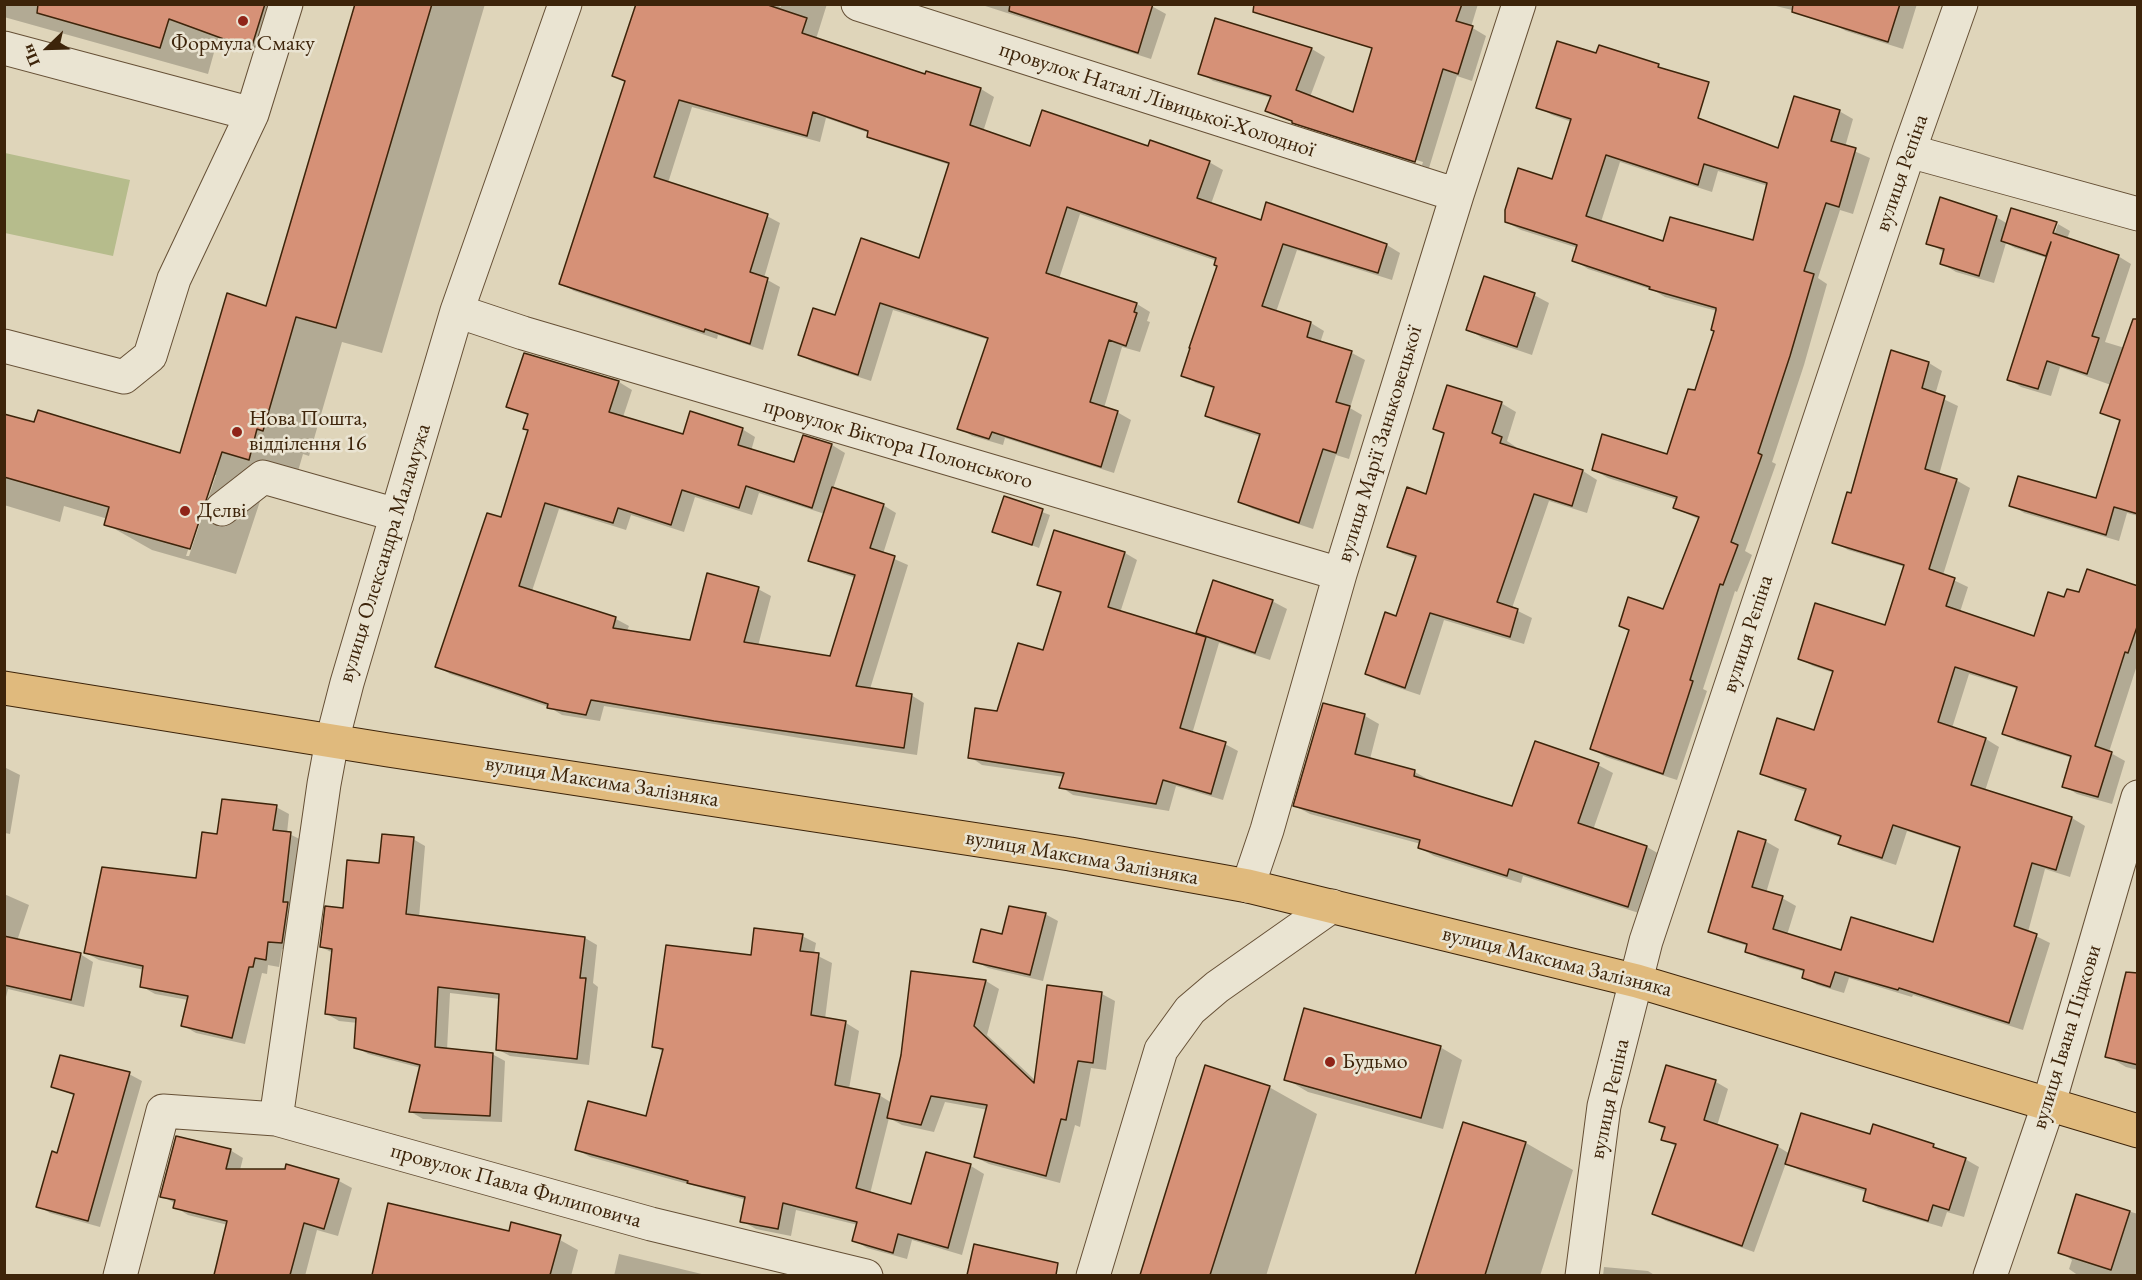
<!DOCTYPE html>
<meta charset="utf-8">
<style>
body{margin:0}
#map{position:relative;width:2142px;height:1280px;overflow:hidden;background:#dfd5ba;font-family:"EB Garamond",serif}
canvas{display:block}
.frame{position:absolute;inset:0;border:6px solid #3d240a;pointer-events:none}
.north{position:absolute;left:18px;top:18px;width:60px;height:60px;-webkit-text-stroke:4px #eae4d2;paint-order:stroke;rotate:247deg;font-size:16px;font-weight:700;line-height:24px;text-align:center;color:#3d240a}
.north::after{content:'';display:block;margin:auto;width:21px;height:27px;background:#3d240a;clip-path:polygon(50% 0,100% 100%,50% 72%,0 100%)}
</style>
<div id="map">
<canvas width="2142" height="1280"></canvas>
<div class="frame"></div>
<div class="north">Пн</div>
</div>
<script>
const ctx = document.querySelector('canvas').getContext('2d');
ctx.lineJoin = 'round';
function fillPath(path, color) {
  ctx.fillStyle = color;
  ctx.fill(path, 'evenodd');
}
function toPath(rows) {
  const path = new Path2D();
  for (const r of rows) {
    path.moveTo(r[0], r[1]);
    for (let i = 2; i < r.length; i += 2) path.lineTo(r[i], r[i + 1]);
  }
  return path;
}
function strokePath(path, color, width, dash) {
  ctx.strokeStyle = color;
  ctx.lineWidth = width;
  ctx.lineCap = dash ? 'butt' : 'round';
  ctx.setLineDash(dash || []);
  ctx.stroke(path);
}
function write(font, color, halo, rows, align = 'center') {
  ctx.font = font + ' "EB Garamond",serif';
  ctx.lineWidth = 5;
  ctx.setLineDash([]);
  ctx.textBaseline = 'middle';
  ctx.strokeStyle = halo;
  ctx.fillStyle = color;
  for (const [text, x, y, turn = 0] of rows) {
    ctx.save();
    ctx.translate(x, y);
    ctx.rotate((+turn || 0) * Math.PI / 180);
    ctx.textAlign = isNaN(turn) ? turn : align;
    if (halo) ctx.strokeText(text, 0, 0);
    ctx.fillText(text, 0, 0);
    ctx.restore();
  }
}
const green = toPath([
 [5,153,130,180,113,256,5,233]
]);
const shadow = toPath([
 [4,4,209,4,225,13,208,74,4,17],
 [233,4,271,4,258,52,222,37],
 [357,4,485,4,382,353,342,342,309,456,303,454,294,485,268,477,236,574,152,550,106,524,108,519,64,506,60,522,4,505,4,415,35,424,181,455,267,308],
 [213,475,216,475,189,556,186,556],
 [644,4,773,4,781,7,781,4,827,4,816,39,926,76,927,72,981,89,994,97,983,132,1030,148,1149,148,1209,162,1223,170,1211,204,1262,222,1267,204,1387,245,1400,253,1392,280,1297,250,1276,312,1311,323,1324,331,1320,343,1352,353,1365,360,1350,408,1362,415,1349,459,1336,455,1313,529,1253,509,1240,502,1261,437,1220,423,1206,416,1215,389,1196,383,1183,375,1219,266,1217,261,1080,214,1059,279,1137,304,1150,312,1147,321,1150,322,1140,352,1122,347,1104,408,1117,412,1131,420,1114,473,1005,438,1003,445,972,436,959,428,989,340,893,310,871,381,813,362,800,355,836,317,920,260,950,165,882,143,868,136,869,133,826,118,820,142,692,107,668,183,767,216,780,223,764,278,780,287,763,350,718,335,717,339,574,291,560,283,626,82,614,76],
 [979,4,1148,4,1166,14,1151,59],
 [1381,4,1478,4,1471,27,1486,36,1472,81,1457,76,1429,168,1308,130,1305,128,1422,165,1423,162,1281,118,1267,110,1271,98,1213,81,1200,73,1216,20,1312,49,1325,57,1310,97,1354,113,1373,49,1368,46],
 [1768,4,1917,4,1903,49,1846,31,1831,23,1832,20],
 [1538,107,1635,117,1778,150,1839,111,1853,119,1845,147,1870,158,1853,214,1840,210,1818,278,1827,284,1804,365,1772,462,1776,464,1745,551,1752,555,1737,592,1735,591,1703,689,1707,691,1677,780,1606,757,1592,749,1630,631,1620,626,1664,611,1700,520,1675,508,1678,500,1608,478,1594,470,1668,456,1696,392,1715,331,1717,311,1665,297,1653,290,1588,269,1574,260,1578,248,1521,230,1506,222,1553,181,1572,122,1552,115],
 [1620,162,1712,192,1718,171,1768,186,1754,242,1664,243,1601,222],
 [2012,210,2058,224,2055,224,2050,240,2052,241,2058,224,2070,231,2067,239,2118,256,2131,264,2105,342,2138,352,2138,516,2127,513,2119,541,2024,513,2011,505,2097,500,2121,422,2102,412,2111,385,2060,367,2051,396,2021,387,2008,379,2047,258,2015,248,2006,243,1994,283,1956,272,1941,263,1944,252,1928,243,1996,217,2008,224],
 [1534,295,1549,303,1532,355,1482,338,1468,329],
 [1892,352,1929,363,1942,371,1935,395,1958,406,1939,475,1956,480,1970,488,1943,575,1968,587,1960,612,2035,638,2065,599,2080,594,2138,588,2138,662,2109,752,2125,761,2112,804,2077,794,2064,786,2072,758,2017,741,2004,733,2018,689,1969,674,1952,728,1986,739,1999,747,1985,791,2072,818,2085,826,2070,877,2045,869,2028,932,2050,943,2023,1030,1913,995,1912,997,1849,978,1844,993,1817,985,1804,977,1805,972,1760,959,1747,951,1748,946,1724,939,1710,931,1765,841,1779,849,1766,893,1782,898,1796,906,1787,935,1842,951,1934,944,1961,849,1907,831,1896,865,1853,851,1840,843,1841,838,1811,828,1797,820,1806,792,1775,781,1761,773,1815,732,1834,673,1813,666,1800,659,1886,627,1905,567,1848,550,1834,542,1852,495],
 [525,355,619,382,632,390,623,417,684,436,742,429,755,437,751,451,795,464,832,445,845,453,833,489,883,505,896,513,883,554,908,565,870,689,911,695,924,703,917,755,800,738,604,706,600,721,562,715,549,707,450,674,437,666,502,519,529,430,529,416,508,407],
 [759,493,825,514,810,560,823,567,856,578,831,657,758,646,771,596,758,589,691,642,627,631,629,626,616,619,532,591,559,509,626,530,631,515,684,532,695,497,752,515],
 [1501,403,1516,412,1507,441,1516,447,1515,450,1583,471,1597,480,1587,513,1549,501,1512,608,1532,618,1524,644,1444,620,1420,695,1381,682,1367,674,1397,618,1416,559,1403,554,1389,546,1427,496,1445,434,1435,428],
 [1005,498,1050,515,1039,548,994,531],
 [1055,532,1125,553,1137,560,1120,613,1205,637,1198,632,1272,601,1287,609,1270,660,1219,643,1192,734,1225,744,1238,751,1223,800,1176,786,1169,811,1073,795,1061,787,1064,777,982,765,970,757,998,713,1044,652,1061,594,1039,584],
 [1324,705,1365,716,1379,724,1370,759,1415,772,1429,780,1429,782,1512,808,1536,743,1598,765,1613,773,1593,830,1647,847,1661,855,1642,914,1523,876,1521,883,1434,856,1420,848,1421,844,1310,814,1295,806],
 [4,767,20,775,10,834,5,833,4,837],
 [276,807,289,814,287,833,304,841,295,950,282,949,279,967,268,965,267,974,262,973,245,1044,196,1033,182,1025,188,1000,155,994,141,986,144,970,99,960,86,953,198,880,219,836],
 [413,839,425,846,419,918,585,938,597,945,593,983,598,987,589,1065,510,1056,497,1049,500,999,450,993,447,1050,492,1054,505,1061,502,1122,423,1119,411,1112,421,1068,368,1054,356,1047,358,1023,339,1021,327,1014,333,953,321,947,344,910,380,865],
 [4,894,29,905,17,941,80,954,93,962,84,1007,8,989,4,1005],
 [1045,914,1058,921,1043,981,988,968,975,961,1003,936],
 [802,936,816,943,814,954,832,963,825,1019,846,1023,859,1031,849,1089,879,1095,892,1103,986,981,999,989,987,1035,1036,1081,1102,994,1115,1001,1106,1070,1091,1068,1080,1127,1075,1125,1060,1183,989,1164,975,1157,988,1110,945,1102,934,1132,902,1125,889,1118,870,1194,912,1206,927,1153,971,1166,984,1174,962,1255,912,1240,907,1259,867,1248,854,1240,858,1225,796,1210,791,1236,756,1229,742,1221,746,1200,590,1157,576,1149,647,1118,664,1052,653,1046,752,957],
 [2138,986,2138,1070,2126,1067,2107,1056],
 [1440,1047,1462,1060,1443,1129,1308,1092,1286,1079],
 [1206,1067,1269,1087,1317,1114,1266,1276,1141,1276],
 [1667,1067,1716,1082,1728,1089,1717,1126,1777,1146,1790,1154,1871,1135,1933,1146,1946,1153,1965,1159,1979,1167,1964,1217,1947,1212,1942,1227,1878,1208,1865,1200,1867,1192,1801,1171,1786,1163,1754,1252,1666,1221,1654,1214,1677,1147,1663,1139,1666,1130,1651,1122],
 [129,1074,142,1081,100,1227,50,1213,38,1206,58,1155,75,1096,52,1086],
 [1464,1124,1526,1143,1573,1170,1540,1276,1417,1276],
 [230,1150,243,1158,240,1170,286,1171,287,1166,339,1181,352,1188,338,1236,317,1230,305,1276,215,1276,228,1225,188,1215,175,1207,176,1204,162,1196],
 [2077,1196,2138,1214,2138,1276,2079,1276,2069,1269,2072,1260,2060,1252],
 [389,1205,510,1233,511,1228,560,1240,578,1250,571,1276,373,1276],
 [619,1254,710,1276,614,1276],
 [1028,1260,1025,1276,976,1276,969,1272],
 [1604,1267,1648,1271,1656,1276,1603,1276]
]);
const building = toPath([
 [38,4,265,4,251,49,169,19,160,48,37,13,38,4],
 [355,4,432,4,336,328,296,317,263,431,257,429,249,460,222,452,190,549,104,525,109,507,4,477,4,414,34,422,38,410,180,453,227,293,266,306,355,4],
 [636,4,765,4,807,18,802,33,925,74,926,71,981,88,970,125,1030,146,1042,110,1148,146,1150,140,1210,161,1197,198,1261,220,1266,202,1387,244,1378,273,1283,244,1262,306,1311,322,1307,337,1352,351,1336,402,1350,406,1336,453,1323,449,1299,523,1238,502,1260,434,1205,416,1214,387,1181,376,1190,348,1189,348,1217,266,1214,265,1216,258,1067,207,1046,273,1137,303,1134,312,1137,313,1126,346,1109,340,1090,402,1118,411,1101,467,992,432,989,439,957,429,988,338,880,303,858,375,798,355,813,308,835,315,861,238,919,258,949,163,867,137,868,131,813,112,807,136,679,100,654,177,768,214,750,272,768,278,750,344,705,329,704,332,559,284,625,81,612,76,636,4],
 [1010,4,1153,4,1138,53,1009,11,1010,4],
 [1254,4,1462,4,1456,21,1473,26,1458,74,1443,69,1415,162,1292,123,1292,121,1265,111,1271,96,1198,74,1215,18,1312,48,1296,90,1353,112,1372,48,1253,12,1254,4],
 [1793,4,1900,4,1888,42,1792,12,1793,4],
 [1557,41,1596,53,1599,45,1659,64,1658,67,1709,82,1698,118,1778,148,1794,96,1840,110,1831,141,1856,148,1839,207,1826,203,1804,271,1814,274,1790,356,1758,453,1762,455,1731,542,1738,545,1723,585,1720,584,1690,680,1693,681,1663,774,1590,749,1629,630,1619,626,1628,597,1663,609,1699,517,1673,508,1677,497,1592,470,1602,434,1667,454,1688,389,1695,390,1714,331,1711,330,1716,310,1716,308,1649,289,1650,287,1572,261,1577,245,1505,222,1505,210,1518,168,1552,179,1571,119,1536,108,1557,41],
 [1606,155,1698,185,1704,164,1767,183,1753,240,1670,217,1663,241,1586,216,1606,155],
 [1940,197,1997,216,1979,276,1940,264,1944,249,1926,244,1940,197],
 [2011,208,2057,222,2053,233,2119,255,2092,336,2099,338,2087,374,2047,361,2038,389,2007,380,2051,242,2046,256,2001,241,2011,208],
 [1484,276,1535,293,1517,347,1466,330,1484,276],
 [2133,319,2138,319,2138,514,2114,507,2106,535,2009,506,2018,476,2096,498,2120,420,2100,413,2133,319],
 [1891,350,1929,362,1922,388,1945,396,1925,469,1957,479,1929,569,1955,578,1946,606,2034,636,2048,592,2064,597,2067,589,2079,592,2087,569,2138,586,2138,624,2128,653,2125,652,2095,746,2112,752,2098,797,2062,787,2071,756,2002,734,2017,687,1955,667,1938,722,1986,738,1971,785,2072,817,2056,870,2032,863,2014,926,2037,934,2009,1023,1899,988,1898,990,1835,972,1830,987,1802,978,1804,970,1745,952,1747,944,1708,932,1738,831,1766,840,1752,887,1783,896,1773,929,1841,950,1851,917,1933,942,1960,847,1893,825,1882,858,1838,844,1841,836,1795,820,1806,789,1760,774,1777,718,1814,730,1833,671,1798,659,1815,603,1885,625,1904,565,1832,543,1847,492,1851,493,1891,350],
 [524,353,619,381,609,412,683,434,690,411,743,428,738,445,794,462,803,435,832,444,812,508,746,486,739,508,682,490,671,525,618,508,613,523,545,503,519,586,616,617,613,628,690,640,707,573,759,587,744,642,830,656,855,575,808,561,832,487,884,504,870,548,895,556,856,686,912,694,904,748,714,721,591,700,586,715,547,708,548,704,435,667,487,513,501,517,528,430,523,429,528,414,506,407,524,353],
 [1447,385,1502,402,1492,433,1502,437,1500,443,1583,470,1572,506,1534,494,1497,602,1518,609,1510,637,1430,613,1405,688,1365,674,1385,612,1396,616,1416,556,1387,547,1407,487,1426,494,1444,433,1433,429,1447,385],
 [1004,496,1043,509,1032,545,992,532,1004,496],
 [1054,530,1125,552,1108,607,1206,637,1180,728,1226,742,1211,794,1163,780,1156,804,1059,788,1064,773,968,758,975,708,997,711,1018,643,1043,650,1061,592,1037,585,1054,530],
 [1213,580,1273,600,1255,653,1196,633,1213,580],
 [1323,703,1365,714,1355,754,1415,770,1414,776,1512,806,1535,741,1599,763,1578,823,1647,846,1628,907,1509,869,1507,876,1418,848,1420,840,1293,806,1323,703],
 [222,799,277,805,273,830,291,832,283,902,288,902,282,943,268,942,266,960,255,958,253,967,249,967,232,1038,181,1026,188,996,140,987,143,966,84,953,102,867,196,878,202,832,217,834,222,799],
 [382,834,414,837,406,914,585,937,580,978,586,978,577,1059,496,1050,499,994,438,987,435,1047,493,1053,490,1116,409,1112,420,1065,354,1048,356,1018,325,1014,332,949,320,947,325,906,343,908,347,860,379,863,382,834],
 [1009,906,1046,913,1030,975,973,962,981,929,1002,934,1009,906],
 [754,928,803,934,800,951,819,953,811,1015,846,1021,835,1085,880,1094,856,1188,911,1204,926,1152,971,1164,948,1248,898,1234,893,1253,852,1241,857,1222,783,1203,778,1229,740,1222,745,1197,687,1183,688,1181,575,1150,588,1101,646,1116,663,1049,652,1047,666,945,751,955,754,928],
 [4,936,81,953,71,1000,4,985,4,936],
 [911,971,986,980,974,1026,1034,1083,1047,985,1102,992,1093,1063,1078,1061,1066,1120,1061,1119,1046,1176,974,1157,987,1105,931,1096,921,1125,887,1118,901,1055,911,971],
 [2126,972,2138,973,2138,1065,2105,1057,2126,972],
 [1304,1008,1441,1046,1421,1118,1284,1080,1304,1008],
 [60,1055,130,1072,88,1221,36,1207,52,1151,57,1153,74,1094,51,1087,60,1055],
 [1205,1065,1270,1086,1210,1275,1140,1275,1205,1065],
 [1666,1065,1716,1080,1704,1120,1778,1145,1742,1246,1652,1214,1676,1144,1661,1140,1665,1127,1649,1122,1666,1065],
 [1801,1113,1870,1134,1873,1124,1934,1144,1933,1147,1966,1158,1949,1210,1933,1205,1928,1221,1863,1201,1866,1189,1785,1164,1801,1113],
 [1463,1122,1526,1142,1485,1275,1415,1275,1463,1122],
 [176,1136,231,1149,226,1169,285,1169,286,1164,339,1179,324,1229,304,1223,290,1275,214,1275,227,1221,173,1208,175,1200,160,1197,176,1136],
 [2076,1194,2130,1211,2111,1270,2058,1253,2076,1194],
 [388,1203,509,1231,511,1222,561,1235,550,1275,372,1275,388,1203],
 [974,1244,1058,1263,1056,1275,967,1275,974,1244]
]);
const minor = toPath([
 [858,4,1457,195],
 [4,48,252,114],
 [1909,151,2138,214],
 [457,311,523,333,1340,574],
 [4,346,124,377,150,356,174,279,252,114,286,4],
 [222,509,263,477,397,515],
 [1248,886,1267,830,1340,574,1457,195,1519,4],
 [276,1119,324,784,332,741,347,683,457,311,565,4],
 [120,1276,163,1111,276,1119,651,1224,866,1276],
 [1093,1276,1161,1050,1190,1010,1217,987,1332,906],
 [1582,1276,1604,1106,1646,941,1909,151,1961,4],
 [1990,1276,2049,1103,2138,797]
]);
const major = toPath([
 [4,688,388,750,1070,854,1248,886,1637,981,2138,1131]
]);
const markers = [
 [243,21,6,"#8f2418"],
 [237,432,6,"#8f2418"],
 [185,511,6,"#8f2418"],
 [1330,1062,6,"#8f2418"]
];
const poiNames = [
 ["Формула Смаку",243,44,"center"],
 ["Нова Пошта,",249,419],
 ["відділення 16",249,444],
 ["Делві",197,511],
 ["Будьмо",1342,1062]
];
const streetNames = [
 ["провулок Наталі Лівицької-Холодної",1157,100,18],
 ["вулиця Рєпіна",1902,173,-71],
 ["провулок Віктора Полонського",898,444,16],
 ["вулиця Марії Заньковецької",1380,444,-73],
 ["вулиця Олександра Маламужа",385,553,-73],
 ["вулиця Рєпіна",1748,634,-72],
 ["вулиця Максима Залізняка",602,782,9],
 ["вулиця Максима Залізняка",1082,858,10],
 ["вулиця Максима Залізняка",1557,962,14],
 ["вулиця Івана Підкови",2067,1037,-73],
 ["вулиця Рєпіна",1610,1099,-78],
 ["провулок Павла Филиповича",516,1186,16]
];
fillPath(green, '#b6bc8c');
fillPath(shadow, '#0003');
fillPath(building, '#d69177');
strokePath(building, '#3d240a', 1.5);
strokePath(minor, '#665036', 35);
strokePath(major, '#3d240a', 35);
strokePath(minor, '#eae4d2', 33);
strokePath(major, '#e0ba7d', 33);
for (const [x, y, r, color] of markers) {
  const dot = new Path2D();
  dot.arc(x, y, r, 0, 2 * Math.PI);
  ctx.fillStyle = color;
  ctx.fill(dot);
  strokePath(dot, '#eae4d2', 2);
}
write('22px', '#3d240a', '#eae4d2', poiNames, 'left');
write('22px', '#3d240a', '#eae4d2', streetNames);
</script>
